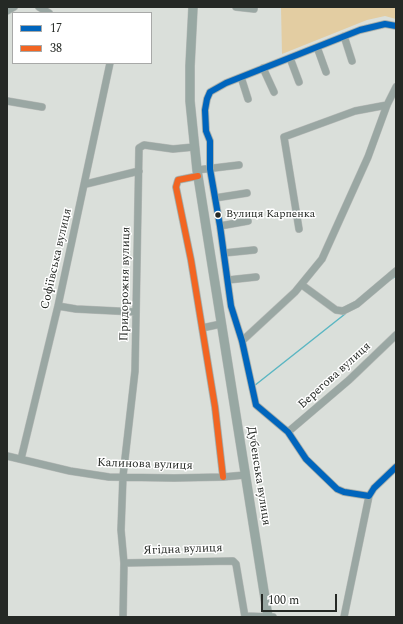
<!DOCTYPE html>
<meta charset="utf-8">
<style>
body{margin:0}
#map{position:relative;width:403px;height:624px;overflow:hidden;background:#dadfda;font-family:Spectral,serif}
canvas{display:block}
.frame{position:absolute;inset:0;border:8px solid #252925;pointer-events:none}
.legend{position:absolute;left:12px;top:12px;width:140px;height:52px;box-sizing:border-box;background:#fff;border:1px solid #a8a9a8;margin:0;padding:5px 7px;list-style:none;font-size:12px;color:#252925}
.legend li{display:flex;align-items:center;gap:8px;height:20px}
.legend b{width:20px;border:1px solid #a8a9a8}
.scale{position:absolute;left:261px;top:594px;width:76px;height:18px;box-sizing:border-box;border:2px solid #252925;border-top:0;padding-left:5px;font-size:12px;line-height:14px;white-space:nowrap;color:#252925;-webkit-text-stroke:3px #fff;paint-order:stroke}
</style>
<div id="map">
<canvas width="403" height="624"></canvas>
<div class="frame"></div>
<ul class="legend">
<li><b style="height:5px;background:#0065bd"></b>17</li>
<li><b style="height:5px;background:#f26522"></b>38</li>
</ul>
<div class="scale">100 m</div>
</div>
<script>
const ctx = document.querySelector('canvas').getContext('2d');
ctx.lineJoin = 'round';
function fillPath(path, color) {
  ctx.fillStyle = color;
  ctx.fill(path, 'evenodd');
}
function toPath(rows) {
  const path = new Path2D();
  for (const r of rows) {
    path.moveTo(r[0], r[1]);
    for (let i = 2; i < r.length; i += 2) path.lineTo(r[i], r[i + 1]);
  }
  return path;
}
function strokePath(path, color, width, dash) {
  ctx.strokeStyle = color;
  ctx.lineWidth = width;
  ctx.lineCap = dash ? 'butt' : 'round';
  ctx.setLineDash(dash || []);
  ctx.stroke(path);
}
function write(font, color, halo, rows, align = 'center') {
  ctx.font = font + ' Spectral,serif';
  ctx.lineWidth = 3;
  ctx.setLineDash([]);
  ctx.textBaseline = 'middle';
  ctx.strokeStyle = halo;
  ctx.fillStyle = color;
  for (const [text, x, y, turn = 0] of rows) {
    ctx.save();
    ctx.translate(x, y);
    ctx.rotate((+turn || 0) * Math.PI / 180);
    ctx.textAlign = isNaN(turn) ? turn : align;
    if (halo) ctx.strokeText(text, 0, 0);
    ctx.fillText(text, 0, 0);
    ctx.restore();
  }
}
const green = toPath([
 [281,7,396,7,396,19,385,16,367,20,282,54]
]);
const stream = toPath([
 [390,280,396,276],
 [254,386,345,314]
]);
const minor = toPath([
 [39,7,49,13],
 [236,7,254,9,254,7],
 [7,11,14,7],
 [396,26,385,24,360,30,226,83,210,92,207,99,205,110,206,131,210,141,210,169,220,226,231,306,242,341,256,405,288,432,306,459,337,489,344,492,369,496,374,488,396,467],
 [344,36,352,61],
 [317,47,326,72],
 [290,58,299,82],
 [263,68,274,92],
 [241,77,248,99],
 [7,101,42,107],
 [197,170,239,165],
 [198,176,178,180,176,187,191,260,215,407,223,477],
 [86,184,139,171],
 [215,198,247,193],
 [220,226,248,221],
 [299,229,284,137,355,111,387,105],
 [224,253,254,250],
 [228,280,256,277],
 [302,285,336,310,343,311,357,304,396,271],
 [58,306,76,309,136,312],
 [202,328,221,324],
 [242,341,295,292,322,259,368,157,387,105,396,87],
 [288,432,349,380,396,335],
 [7,456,70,471,109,477,174,478,223,477,245,475],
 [21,459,58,306,110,63],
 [124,563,233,561,236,564,245,617],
 [245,616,273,617],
 [123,617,124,563,121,530,123,476,135,371,139,148,144,145,173,149,194,147],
 [344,617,369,496]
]);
const major = toPath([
 [193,7,190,66,190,101,197,170,268,617]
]);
const bus1 = toPath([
 [396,26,385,24,360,30,226,83,210,92,207,99,205,110,206,131,210,141,210,169,220,226,231,306,242,341,256,405,288,432,306,459,337,489,344,492,369,496,374,488,396,467]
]);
const bus2 = toPath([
 [198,176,178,180,176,187,191,260,215,407,223,477]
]);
const markers = [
 [218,215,3.5,"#252925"]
];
const busNames = [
 ["Вулиця Карпенка",226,215]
];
const streetNames = [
 ["Софіївська вулиця",57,259,-77],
 ["Придорожня вулиця",126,284,-89],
 ["Берегова вулиця",335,376,-42],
 ["Калинова вулиця",145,465,2],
 ["Дубенська вулиця",258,476,81],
 ["Ягідна вулиця",183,550,-2]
];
fillPath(green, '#e3cda2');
strokePath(stream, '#5bb6c2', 1.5);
strokePath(minor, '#babdba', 8);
strokePath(major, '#babdba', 10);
strokePath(minor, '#9aa7a3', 7);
strokePath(major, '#98a8a3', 9);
strokePath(bus1, '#0065bd', 6);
strokePath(bus2, '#f26522', 6);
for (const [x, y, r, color] of markers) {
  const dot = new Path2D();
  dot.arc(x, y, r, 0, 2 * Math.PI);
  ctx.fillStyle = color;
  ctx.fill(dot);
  strokePath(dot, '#fff', 1.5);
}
write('11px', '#252925', '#fff', busNames, 'left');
write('12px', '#252925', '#fff', streetNames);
</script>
